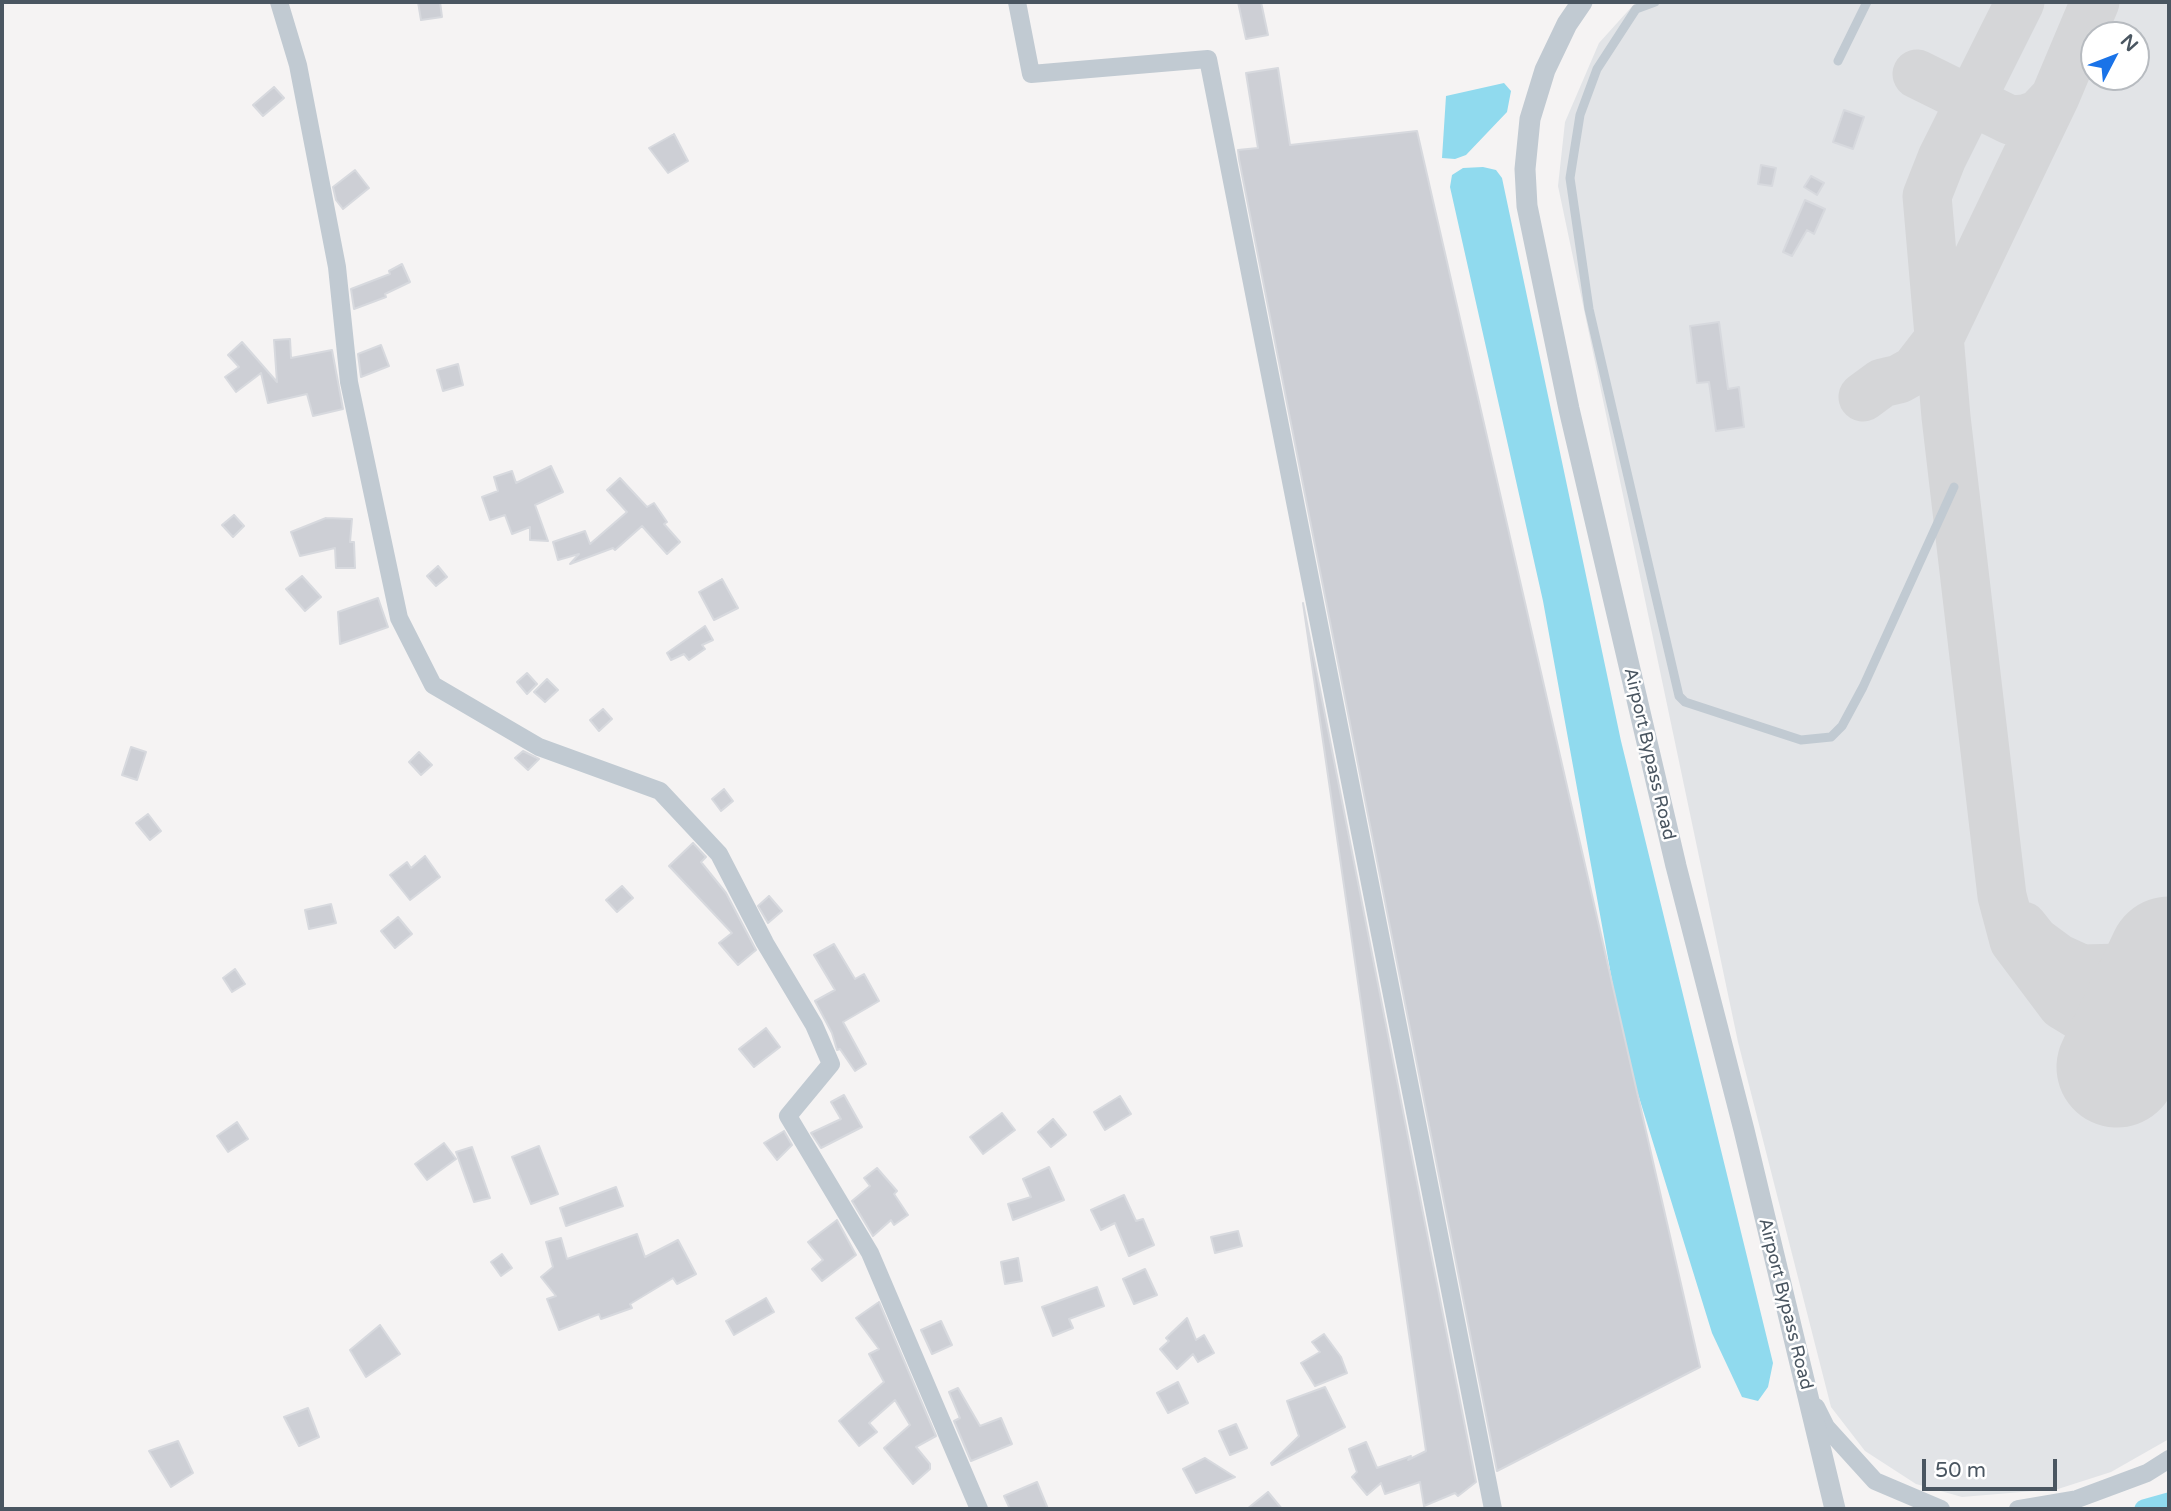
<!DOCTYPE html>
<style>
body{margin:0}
#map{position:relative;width:2171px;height:1511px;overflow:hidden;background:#f5f3f3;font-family:"Varela Round",sans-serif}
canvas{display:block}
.frame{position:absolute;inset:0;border:4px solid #4a5661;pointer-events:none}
.north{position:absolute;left:2080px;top:21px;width:70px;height:70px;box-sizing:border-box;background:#fff;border:2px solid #b7bbc0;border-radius:50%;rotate:48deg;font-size:19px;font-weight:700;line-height:28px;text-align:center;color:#4a5661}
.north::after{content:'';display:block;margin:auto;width:24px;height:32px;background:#1a73e8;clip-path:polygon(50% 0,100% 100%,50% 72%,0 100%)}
.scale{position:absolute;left:1922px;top:1459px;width:135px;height:32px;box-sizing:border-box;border:4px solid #4a5661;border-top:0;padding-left:9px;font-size:21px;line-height:24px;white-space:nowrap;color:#4a5661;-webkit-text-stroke:5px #fff;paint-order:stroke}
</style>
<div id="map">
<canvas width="2171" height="1511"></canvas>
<div class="frame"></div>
<div class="north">N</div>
<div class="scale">50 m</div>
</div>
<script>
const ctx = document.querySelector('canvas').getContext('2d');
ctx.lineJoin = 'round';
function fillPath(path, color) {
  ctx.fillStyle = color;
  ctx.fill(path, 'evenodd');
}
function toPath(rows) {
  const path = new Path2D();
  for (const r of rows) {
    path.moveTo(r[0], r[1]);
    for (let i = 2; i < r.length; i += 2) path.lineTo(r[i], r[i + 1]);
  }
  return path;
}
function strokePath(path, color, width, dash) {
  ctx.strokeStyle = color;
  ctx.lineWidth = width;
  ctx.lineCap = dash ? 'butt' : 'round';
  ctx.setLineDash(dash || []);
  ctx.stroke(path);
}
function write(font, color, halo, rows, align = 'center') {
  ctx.font = font + ' "Varela Round",sans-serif';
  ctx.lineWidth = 5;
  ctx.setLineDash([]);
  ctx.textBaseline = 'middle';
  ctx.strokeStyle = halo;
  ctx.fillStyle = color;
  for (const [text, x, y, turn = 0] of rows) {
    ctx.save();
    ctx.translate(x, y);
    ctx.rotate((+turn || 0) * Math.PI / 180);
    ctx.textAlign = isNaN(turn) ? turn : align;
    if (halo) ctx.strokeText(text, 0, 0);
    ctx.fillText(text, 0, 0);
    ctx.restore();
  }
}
const airport = toPath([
 [1636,2,2169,2,2169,1439,2111,1472,2058,1489,1962,1497,1916,1484,1865,1451,1831,1407,1738,1042,1558,186,1565,122,1599,43],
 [2094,35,2136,35,2136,77,2094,77]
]);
const water = toPath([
 [1504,83,1511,91,1507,112,1466,155,1455,159,1442,158,1446,96],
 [1483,167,1496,170,1502,178,1621,741,1773,1363,1768,1387,1758,1401,1742,1397,1712,1333,1625,1052,1543,601,1450,187,1452,175,1463,168]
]);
const canal = toPath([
 [2144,1509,2169,1502]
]);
const taxiway = toPath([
 [2020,2,1942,158,1927,196,1946,417,2002,896,2014,941,2062,1005,2128,1045],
 [1917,74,2010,120,2025,119,2039,114,2055,97],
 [1863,397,1882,383,1899,379,1915,370,1939,339,2055,97,2095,2],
 [2023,926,2035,941,2058,958,2082,969,2121,968,2156,955,2169,943]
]);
const runway = toPath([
 [2117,1067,2169,957]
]);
const building = toPath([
 [418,2,440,2,442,17,421,20,418,2],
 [1238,2,1261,2,1268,35,1246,39,1238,2],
 [1278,68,1290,145,1417,131,1700,1367,1497,1471,1239,159,1238,150,1258,148,1246,73,1278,68],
 [274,87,284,98,263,116,253,105,274,87],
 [1844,110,1864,117,1853,149,1833,142,1844,110],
 [674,134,688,161,668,173,649,148,674,134],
 [1761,165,1776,168,1772,186,1758,184,1761,165],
 [355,170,369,188,343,209,336,200,333,187,355,170],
 [1811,176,1824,183,1817,195,1804,187,1811,176],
 [1805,200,1825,209,1814,234,1807,230,1792,256,1783,252,1805,200],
 [402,264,410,282,385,294,386,297,354,309,351,289,390,274,389,271,402,264],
 [1719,322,1728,389,1739,387,1744,427,1716,431,1709,382,1697,383,1690,326,1719,322],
 [290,339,291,358,332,350,343,409,313,416,307,394,268,403,261,373,236,392,225,377,239,367,228,355,242,342,277,382,274,340,290,339],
 [381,345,389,366,361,377,358,354,381,345],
 [458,364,463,385,443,391,437,370,458,364],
 [551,466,563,492,535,505,548,541,530,540,530,527,512,534,505,515,490,520,482,497,498,491,494,477,512,471,516,483,551,466],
 [620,478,647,507,654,503,667,522,664,524,680,542,667,554,642,526,615,550,613,548,570,564,579,554,558,560,553,542,585,531,590,544,627,512,607,490,620,478],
 [234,515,244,526,233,537,222,525,234,515],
 [326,518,352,519,350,542,354,542,355,568,336,568,335,548,300,556,291,532,326,518],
 [438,566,447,577,436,586,427,576,438,566],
 [302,576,321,597,305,611,286,589,302,576],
 [722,579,738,608,714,620,699,592,722,579],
 [378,598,388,627,340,644,338,612,378,598],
 [1303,603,1476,1482,1458,1496,1455,1493,1424,1506,1420,1482,1385,1494,1381,1483,1367,1495,1352,1477,1357,1472,1349,1449,1366,1442,1377,1468,1411,1456,1408,1460,1426,1451,1303,603],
 [705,626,713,640,702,645,705,649,689,660,684,654,671,660,667,653,705,626],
 [527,673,537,684,527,694,517,682,527,673],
 [547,679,558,690,545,702,534,692,547,679],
 [603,709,612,719,599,731,590,720,603,709],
 [131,747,146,752,137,780,122,775,131,747],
 [523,751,539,759,528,770,515,758,523,751],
 [419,752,432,765,421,775,409,762,419,752],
 [724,789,733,801,721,811,712,799,724,789],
 [148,814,161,831,150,840,136,823,148,814],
 [693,843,706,857,701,862,726,893,756,950,738,965,719,943,732,933,669,866,693,843],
 [425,856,440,877,410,900,390,875,407,862,411,868,425,856],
 [622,886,633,898,617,912,606,900,622,886],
 [769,896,782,911,768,923,758,906,769,896],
 [331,904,336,923,309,929,305,910,331,904],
 [398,917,412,934,395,948,381,931,398,917],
 [834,944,855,979,864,974,879,1001,843,1022,866,1064,855,1071,840,1049,837,1050,832,1033,815,1001,835,990,814,955,834,944],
 [235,969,245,984,232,992,223,978,235,969],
 [766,1028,780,1047,754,1067,739,1049,766,1028],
 [844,1095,862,1127,821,1148,811,1133,841,1119,831,1102,844,1095],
 [1120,1096,1131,1114,1105,1130,1094,1112,1120,1096],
 [1002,1113,1015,1130,983,1154,970,1137,1002,1113],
 [1053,1119,1066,1135,1051,1147,1038,1132,1053,1119],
 [237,1122,248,1139,228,1152,217,1136,237,1122],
 [784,1131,792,1145,777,1160,764,1143,784,1131],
 [444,1143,456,1159,427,1180,415,1164,444,1143],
 [539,1146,558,1194,531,1204,512,1157,539,1146],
 [472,1147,490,1198,474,1202,456,1152,472,1147],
 [1049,1167,1064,1200,1013,1220,1008,1204,1031,1197,1023,1179,1049,1167],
 [877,1168,897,1191,894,1194,908,1215,894,1225,891,1220,873,1236,852,1201,870,1186,864,1178,877,1168],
 [616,1187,623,1206,566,1226,560,1208,616,1187],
 [1124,1195,1136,1221,1143,1219,1154,1245,1129,1256,1115,1223,1101,1230,1091,1210,1124,1195],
 [837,1220,856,1255,822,1281,812,1269,823,1260,808,1242,837,1220],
 [1238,1231,1242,1246,1215,1253,1211,1237,1238,1231],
 [637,1234,645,1257,678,1240,696,1274,677,1284,673,1278,630,1304,632,1308,601,1319,599,1314,559,1330,547,1299,556,1296,541,1277,553,1267,546,1242,561,1238,567,1259,637,1234],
 [502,1254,512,1268,501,1276,491,1262,502,1254],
 [1018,1258,1022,1281,1005,1284,1001,1262,1018,1258],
 [1145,1269,1157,1295,1134,1304,1123,1279,1145,1269],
 [1097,1287,1104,1306,1069,1319,1073,1328,1053,1336,1042,1307,1097,1287],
 [766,1298,774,1312,734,1335,726,1321,766,1298],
 [879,1302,936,1436,916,1447,930,1464,930,1469,913,1484,884,1448,910,1425,895,1400,869,1423,877,1432,859,1446,839,1421,884,1382,869,1354,879,1349,856,1318,879,1302],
 [1187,1318,1196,1340,1204,1335,1214,1353,1198,1362,1193,1354,1177,1369,1160,1349,1169,1341,1166,1338,1187,1318],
 [941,1321,952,1345,932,1354,921,1330,941,1321],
 [380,1325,400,1354,366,1377,350,1350,380,1325],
 [1324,1334,1341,1357,1347,1373,1315,1386,1301,1363,1320,1352,1312,1342,1324,1334],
 [1178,1382,1188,1403,1168,1413,1157,1393,1178,1382],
 [1325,1387,1345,1427,1272,1465,1271,1463,1299,1436,1287,1401,1325,1387],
 [958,1388,980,1426,1001,1418,1012,1444,971,1461,954,1421,960,1418,949,1392,958,1388],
 [308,1408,319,1437,299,1446,284,1417,308,1408],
 [1236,1424,1247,1448,1230,1455,1219,1431,1236,1424],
 [178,1441,193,1473,171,1487,149,1451,178,1441],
 [1205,1458,1235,1477,1196,1493,1183,1469,1205,1458],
 [1037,1482,1048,1509,1010,1509,1004,1496,1037,1482],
 [1268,1492,1282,1509,1247,1509,1268,1492]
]);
const service = toPath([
 [1655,2,1636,9,1597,69,1580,115,1570,178,1589,309,1679,696,1685,702,1801,740,1831,737,1842,726,1863,687,1954,487],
 [1838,61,1867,2]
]);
const minor = toPath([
 [279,2,298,65,337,267,349,382,399,618,433,685,539,747,660,791,719,854,765,943,814,1025,831,1064,788,1116,870,1253,979,1509],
 [1017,2,1031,74,1208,59,1493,1509],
 [1816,1407,1826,1427,1875,1481,1941,1509],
 [2018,1509,2077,1499,2147,1473,2169,1459]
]);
const tertiary = toPath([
 [1582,2,1567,24,1545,70,1530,119,1525,169,1527,206,1569,409,1676,866,1744,1130,1835,1509]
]);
const streetNames = [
 ["Airport Bypass Road",1649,754,77],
 ["Airport Bypass Road",1785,1304,76]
];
fillPath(airport, '#e2e4e7');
fillPath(water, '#90daee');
strokePath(canal, '#90daee', 19);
strokePath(taxiway, '#d5d6d8', 49);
strokePath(runway, '#d5d6d8', 121);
fillPath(building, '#cdcfd5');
strokePath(building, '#d7d9de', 2);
strokePath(service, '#c1cad2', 9);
strokePath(minor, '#c1cad2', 18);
strokePath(tertiary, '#c1cad2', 21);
write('18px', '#4a5661', '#fff', streetNames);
</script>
